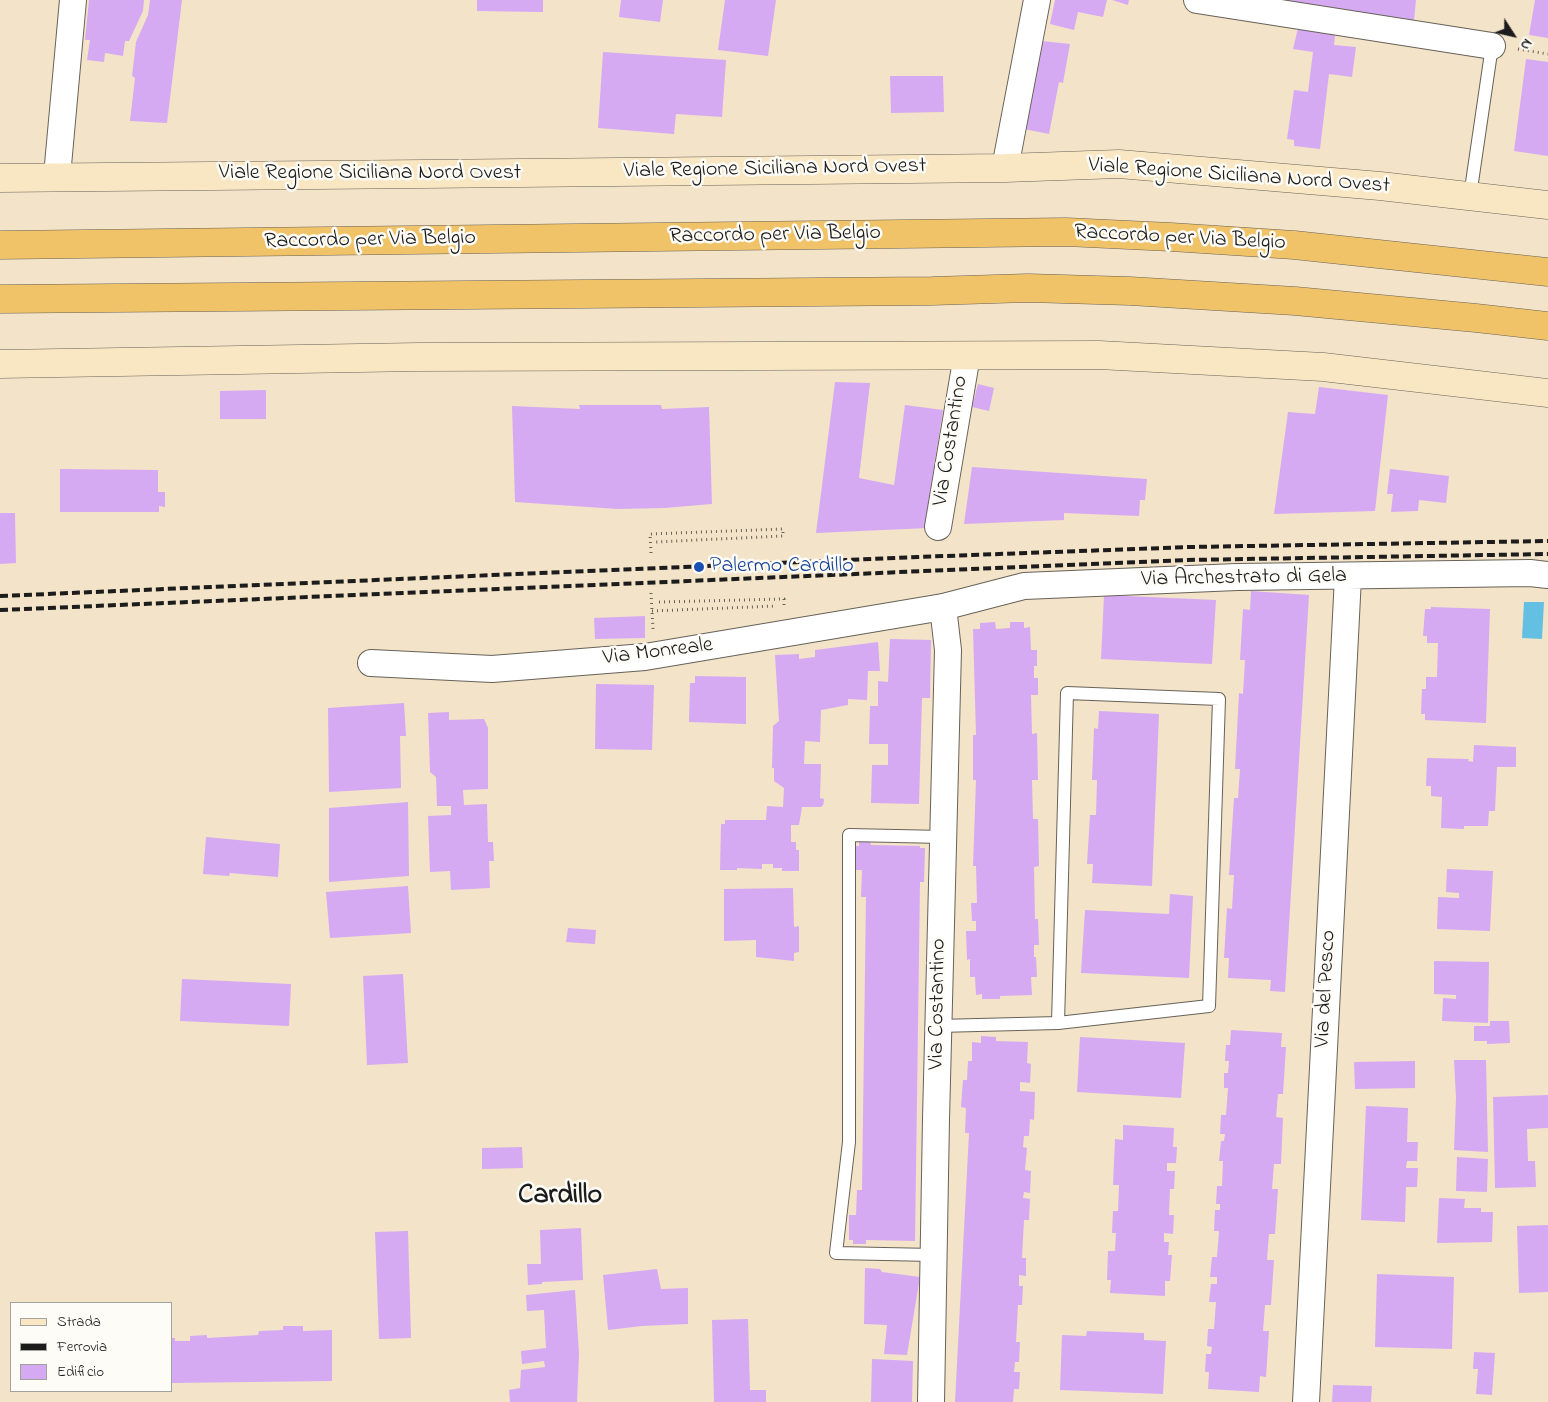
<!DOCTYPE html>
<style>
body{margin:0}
#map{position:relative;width:1548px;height:1402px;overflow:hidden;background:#f3e3c8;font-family:"Indie Flower",sans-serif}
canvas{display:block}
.legend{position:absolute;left:10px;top:1302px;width:162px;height:90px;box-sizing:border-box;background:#fdfcf7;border:1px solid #a3a29f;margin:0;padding:6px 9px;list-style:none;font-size:15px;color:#1c1c1c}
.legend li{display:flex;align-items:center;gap:10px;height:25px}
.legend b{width:25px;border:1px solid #a3a29f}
.north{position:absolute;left:1488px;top:10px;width:50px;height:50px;-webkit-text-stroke:4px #fdfcf7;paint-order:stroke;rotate:125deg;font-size:14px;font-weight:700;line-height:20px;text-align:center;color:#1c1c1c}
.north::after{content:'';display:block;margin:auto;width:18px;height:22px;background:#1c1c1c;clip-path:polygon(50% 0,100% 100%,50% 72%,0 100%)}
</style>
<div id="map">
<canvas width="1548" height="1402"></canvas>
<ul class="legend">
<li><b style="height:6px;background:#f9e7c3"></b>Strada</li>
<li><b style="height:6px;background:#1c1c1c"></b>Ferrovia</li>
<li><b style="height:14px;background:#d5aaf3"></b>Edificio</li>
</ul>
<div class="north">N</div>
</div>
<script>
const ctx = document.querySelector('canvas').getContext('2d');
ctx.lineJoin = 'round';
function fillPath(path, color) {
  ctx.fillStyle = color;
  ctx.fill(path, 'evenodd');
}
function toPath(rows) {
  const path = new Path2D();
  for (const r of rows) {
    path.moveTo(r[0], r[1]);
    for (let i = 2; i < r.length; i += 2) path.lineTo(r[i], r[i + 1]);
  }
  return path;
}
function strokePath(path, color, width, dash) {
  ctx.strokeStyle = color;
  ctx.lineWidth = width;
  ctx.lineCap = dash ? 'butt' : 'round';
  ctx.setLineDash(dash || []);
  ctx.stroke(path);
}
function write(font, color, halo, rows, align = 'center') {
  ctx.font = font + ' "Indie Flower",sans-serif';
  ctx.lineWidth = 5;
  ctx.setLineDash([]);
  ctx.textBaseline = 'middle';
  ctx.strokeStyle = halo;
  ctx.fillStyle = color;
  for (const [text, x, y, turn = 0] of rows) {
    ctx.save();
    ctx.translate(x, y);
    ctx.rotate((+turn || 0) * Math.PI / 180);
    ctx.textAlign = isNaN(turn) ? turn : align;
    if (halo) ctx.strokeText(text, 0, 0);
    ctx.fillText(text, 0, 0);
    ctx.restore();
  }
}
const water = toPath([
 [1524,602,1544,602,1542,639,1522,638]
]);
const building = toPath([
 [89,0,144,0,143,11,129,41,125,41,123,56,105,53,104,62,87,60,90,40,85,40],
 [150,0,182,0,167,123,130,121,135,78,132,76,136,42,148,15],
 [477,0,543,0,543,12,477,11],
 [621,0,663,0,660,22,619,17],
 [725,0,776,0,768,56,718,50],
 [1055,0,1107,0,1103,17,1078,12,1074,30,1050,24],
 [1112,0,1129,0,1128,5],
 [1282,0,1416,0,1414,20,1282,1],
 [1535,0,1548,0,1548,38,1529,35],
 [1299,24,1334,33,1335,35,1334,45,1356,47,1352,77,1329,74,1320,149,1294,146,1294,140,1287,139,1294,90,1308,92,1313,52,1293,49],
 [1042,41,1070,44,1063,83,1059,82,1049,134,1024,129],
 [603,52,726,60,722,117,676,114,674,134,598,128],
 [1526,59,1548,62,1548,156,1514,151],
 [890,76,943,76,944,112,891,113],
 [835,382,870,383,859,478,894,485,905,405,943,410,930,492,928,528,816,533],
 [978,384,994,388,989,411,972,407],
 [1319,387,1388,395,1375,511,1274,514,1288,412,1315,414],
 [266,390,266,419,220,419,220,391],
 [579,405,661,405,662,409,709,407,712,504,664,508,617,509,515,502,512,406,580,409],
 [972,467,1147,479,1145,500,1140,500,1139,516,1064,513,1064,520,964,524],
 [60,469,158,470,158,492,165,492,165,507,159,506,159,512,60,512],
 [1390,469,1449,476,1446,503,1419,500,1418,511,1391,512,1393,494,1387,494],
 [0,513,15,513,16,563,0,564],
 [1251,591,1309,595,1285,992,1270,991,1271,980,1228,978,1229,958,1224,958,1227,908,1232,909,1234,875,1229,875,1234,798,1238,798,1240,769,1235,769,1239,693,1243,694,1245,660,1240,660,1243,609,1250,610],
 [1104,595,1216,600,1212,664,1101,659],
 [1431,607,1490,609,1486,723,1425,720,1425,714,1421,714,1422,689,1426,689,1426,677,1437,677,1438,643,1427,643,1427,636,1423,636,1425,609,1431,609],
 [645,616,645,638,595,639,594,618],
 [995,622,996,629,1010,628,1010,622,1024,622,1024,628,1030,627,1031,650,1037,650,1037,666,1034,666,1034,678,1038,678,1038,695,1031,695,1032,734,1037,733,1038,780,1032,780,1033,819,1038,819,1039,866,1034,867,1035,919,1038,919,1039,945,1034,945,1034,957,1036,957,1037,977,1031,977,1032,995,1000,996,1000,999,982,999,982,994,976,995,975,977,970,977,970,959,967,960,966,931,976,931,976,921,972,921,971,903,977,903,976,866,973,866,976,780,973,780,973,735,976,735,973,629,980,629,980,623],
 [890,639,931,640,930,698,922,698,919,804,871,803,872,765,888,765,888,744,869,744,870,706,878,706,878,681,888,682],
 [878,642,880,671,868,671,867,700,848,699,848,705,821,710,820,742,805,741,804,764,821,764,820,798,824,799,824,801,823,805,821,807,802,807,799,825,791,825,791,842,796,842,796,850,799,850,799,871,782,871,782,868,773,868,773,864,762,864,762,869,737,868,737,870,720,870,721,824,725,824,725,820,766,820,767,806,783,807,784,788,774,781,774,768,772,768,773,726,779,721,775,655,799,654,799,659,815,657,815,650],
 [695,676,746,677,746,724,689,722,690,683,695,683],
 [596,684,654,685,652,750,595,749],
 [404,703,406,736,400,736,401,788,329,792,328,708],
 [1099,711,1159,714,1152,886,1092,883,1093,864,1087,864,1090,815,1096,815,1097,780,1092,780,1094,728,1098,729],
 [449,712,449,720,484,719,488,728,488,789,463,790,464,805,487,804,488,842,493,842,494,861,489,861,490,888,451,890,450,871,430,872,428,816,451,815,451,806,437,806,436,777,430,772,428,713],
 [1474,745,1516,747,1516,767,1497,767,1495,811,1489,811,1488,826,1464,826,1464,829,1441,828,1442,797,1431,796,1431,786,1426,786,1427,758,1469,759,1468,761,1473,762],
 [408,802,409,876,329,882,329,808],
 [206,837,280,844,278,877,230,873,229,876,203,874],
 [859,841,870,841,871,845,920,846,920,848,925,848,924,882,920,882,915,1241,866,1240,866,1244,853,1244,853,1240,849,1240,849,1215,856,1215,857,1190,862,1190,866,897,861,897,862,870,854,870,854,846,859,846],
 [1447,869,1493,871,1490,931,1437,929,1438,897,1459,898,1459,893,1446,892],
 [408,886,411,933,330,938,326,892],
 [793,888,794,927,799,926,799,952,794,953,794,961,756,957,756,940,724,941,724,889],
 [1170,894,1193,896,1189,978,1081,973,1085,910,1169,914],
 [568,928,596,930,595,944,566,942],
 [1434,961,1489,962,1488,1023,1442,1021,1443,998,1456,999,1456,995,1434,994],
 [403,974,408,1063,367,1065,363,976],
 [182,979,291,984,289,1026,180,1021],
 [1490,1021,1509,1021,1510,1043,1487,1044,1487,1041,1474,1041,1474,1026,1490,1026],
 [1231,1030,1282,1033,1281,1047,1286,1047,1283,1094,1278,1094,1276,1117,1283,1118,1281,1164,1274,1164,1272,1189,1278,1189,1275,1234,1269,1234,1268,1246,1267,1260,1274,1260,1271,1305,1265,1305,1263,1331,1269,1331,1266,1377,1260,1376,1259,1392,1208,1389,1209,1372,1205,1372,1206,1354,1211,1354,1212,1347,1207,1346,1208,1329,1214,1329,1216,1302,1209,1302,1211,1284,1217,1284,1217,1277,1210,1277,1212,1257,1217,1257,1219,1231,1214,1231,1215,1210,1220,1210,1220,1204,1216,1204,1217,1186,1222,1186,1223,1161,1219,1161,1221,1141,1224,1141,1225,1134,1220,1134,1221,1115,1226,1115,1228,1088,1224,1088,1224,1073,1228,1073,1229,1061,1225,1061,1226,1045,1230,1045],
 [981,1036,996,1037,996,1041,1028,1042,1027,1063,1031,1064,1030,1083,1020,1082,1020,1091,1035,1092,1034,1120,1030,1119,1029,1136,1024,1136,1023,1147,1027,1148,1025,1170,1031,1171,1030,1193,1024,1192,1023,1198,1030,1199,1029,1220,1024,1220,1022,1258,1026,1258,1026,1276,1019,1275,1019,1286,1023,1286,1022,1305,1018,1305,1016,1342,1020,1342,1019,1362,1015,1362,1014,1372,1020,1372,1019,1389,1014,1389,1013,1402,955,1402,969,1133,965,1133,966,1108,961,1107,963,1080,967,1080,968,1061,972,1061,972,1042,981,1043],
 [1080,1037,1185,1043,1181,1098,1077,1092],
 [1454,1060,1486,1060,1488,1152,1454,1150,1456,1098],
 [1415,1061,1415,1088,1355,1089,1354,1062],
 [1548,1095,1548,1128,1527,1129,1528,1161,1535,1161,1536,1187,1495,1188,1493,1097],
 [1366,1106,1408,1108,1407,1142,1418,1142,1417,1161,1407,1161,1406,1168,1418,1168,1417,1187,1406,1187,1405,1222,1361,1220],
 [1123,1125,1174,1128,1173,1147,1177,1147,1176,1163,1167,1163,1167,1171,1175,1171,1174,1189,1170,1189,1169,1215,1174,1215,1173,1234,1164,1233,1164,1242,1169,1242,1168,1255,1172,1255,1170,1281,1165,1281,1165,1296,1110,1293,1111,1280,1107,1280,1108,1251,1115,1251,1116,1233,1112,1233,1113,1211,1118,1211,1119,1185,1113,1185,1115,1139,1123,1140],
 [522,1147,523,1168,482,1169,482,1148],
 [1457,1157,1488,1159,1487,1192,1456,1191],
 [1439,1198,1465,1199,1464,1208,1481,1208,1481,1212,1493,1212,1492,1242,1437,1243],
 [1548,1225,1548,1292,1519,1293,1517,1226],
 [581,1228,583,1280,542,1282,542,1284,528,1285,527,1264,541,1264,540,1230],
 [408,1231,411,1338,379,1339,375,1232],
 [865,1268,880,1269,882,1272,920,1277,907,1355,884,1354,887,1325,864,1324],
 [657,1269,661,1289,688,1288,688,1324,642,1326,608,1330,603,1275],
 [1377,1274,1454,1277,1452,1349,1375,1347],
 [575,1290,579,1354,577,1402,510,1402,509,1390,520,1388,521,1370,545,1367,544,1361,522,1364,521,1351,546,1348,544,1310,527,1311,526,1295],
 [748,1319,750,1390,766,1390,766,1402,714,1402,712,1320],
 [283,1326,303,1326,303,1331,332,1330,332,1381,171,1383,171,1338,175,1338,175,1341,190,1341,190,1336,207,1335,207,1338,258,1335,259,1331,283,1330],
 [1087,1331,1144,1333,1144,1340,1166,1341,1163,1394,1060,1390,1062,1335,1086,1336],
 [1474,1352,1495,1353,1492,1395,1476,1394,1478,1369,1473,1369],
 [872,1359,913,1361,912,1402,871,1402],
 [1333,1385,1372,1386,1371,1402,1332,1402]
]);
const path = toPath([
 [1518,49,1548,54],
 [651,553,650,534,783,529,783,536,655,542],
 [651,593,653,629],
 [659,602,784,599,784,605,783,605],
 [652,611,776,606]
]);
const lane = toPath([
 [1470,196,1492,46],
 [938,1026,1058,1023,1067,693,1219,699,1209,1006,1058,1023],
 [933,1255,836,1253,849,1142,849,835,943,837]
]);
const street = toPath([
 [1197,0,1492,46],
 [1005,168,1037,0],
 [57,176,73,0],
 [938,527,967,355],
 [371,663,492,669,645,657,943,607,1024,586,1237,577,1530,573,1548,575],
 [931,1402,936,1119,948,650,943,607],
 [1306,1402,1348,577]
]);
const secondary = toPath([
 [0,178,423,174,1005,168,1119,164,1380,186,1548,205],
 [0,364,419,357,1099,355,1323,367,1548,393]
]);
const highway = toPath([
 [0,245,1066,232,1171,237,1294,245,1548,272],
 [0,299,932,291,1028,288,1130,291,1295,301,1476,318,1548,326]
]);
const rail = toPath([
 [0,596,918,557,1190,547,1548,541],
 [0,610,1187,560,1548,554]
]);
const markers = [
 [699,567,6,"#1a4fb4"]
];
const streetNames = [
 ["Viale Regione Siciliana Nord Ovest",775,170,-1],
 ["Viale Regione Siciliana Nord Ovest",370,174],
 ["Viale Regione Siciliana Nord Ovest",1239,177,4],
 ["Raccordo per Via Belgio",775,236,-1],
 ["Raccordo per Via Belgio",1180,239,3],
 ["Raccordo per Via Belgio",370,241,-1],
 ["Via Costantino",952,441,-81],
 ["Via Archestrato di Gela",1244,579,-1],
 ["Via Monreale",658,653,-7],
 ["Via del Pesco",1327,989,-87],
 ["Via Costantino",939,1004,-89]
];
const transitNames = [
 ["Palermo Cardillo",710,567]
];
const districtNames = [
 ["Cardillo",560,1197]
];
fillPath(water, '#64c0e2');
fillPath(building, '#d5aaf3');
strokePath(lane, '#676258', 14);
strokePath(street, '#676258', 28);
strokePath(secondary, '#676258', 29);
strokePath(highway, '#676258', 29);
strokePath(path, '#676258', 3, [1, 4]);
strokePath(lane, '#fff', 12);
strokePath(street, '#fff', 26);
strokePath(secondary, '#f9e7c3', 28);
strokePath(highway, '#f1c369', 28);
strokePath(rail, '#1c1c1c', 4, [8, 4]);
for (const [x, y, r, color] of markers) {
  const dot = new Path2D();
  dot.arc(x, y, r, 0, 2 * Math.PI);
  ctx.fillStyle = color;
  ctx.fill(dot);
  strokePath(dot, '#fdfcf7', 2);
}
write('22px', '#1c1c1c', '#fdfcf7', streetNames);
write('22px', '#164399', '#fdfcf7', transitNames, 'left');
write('bold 28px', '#1c1c1c', '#fdfcf7', districtNames);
</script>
